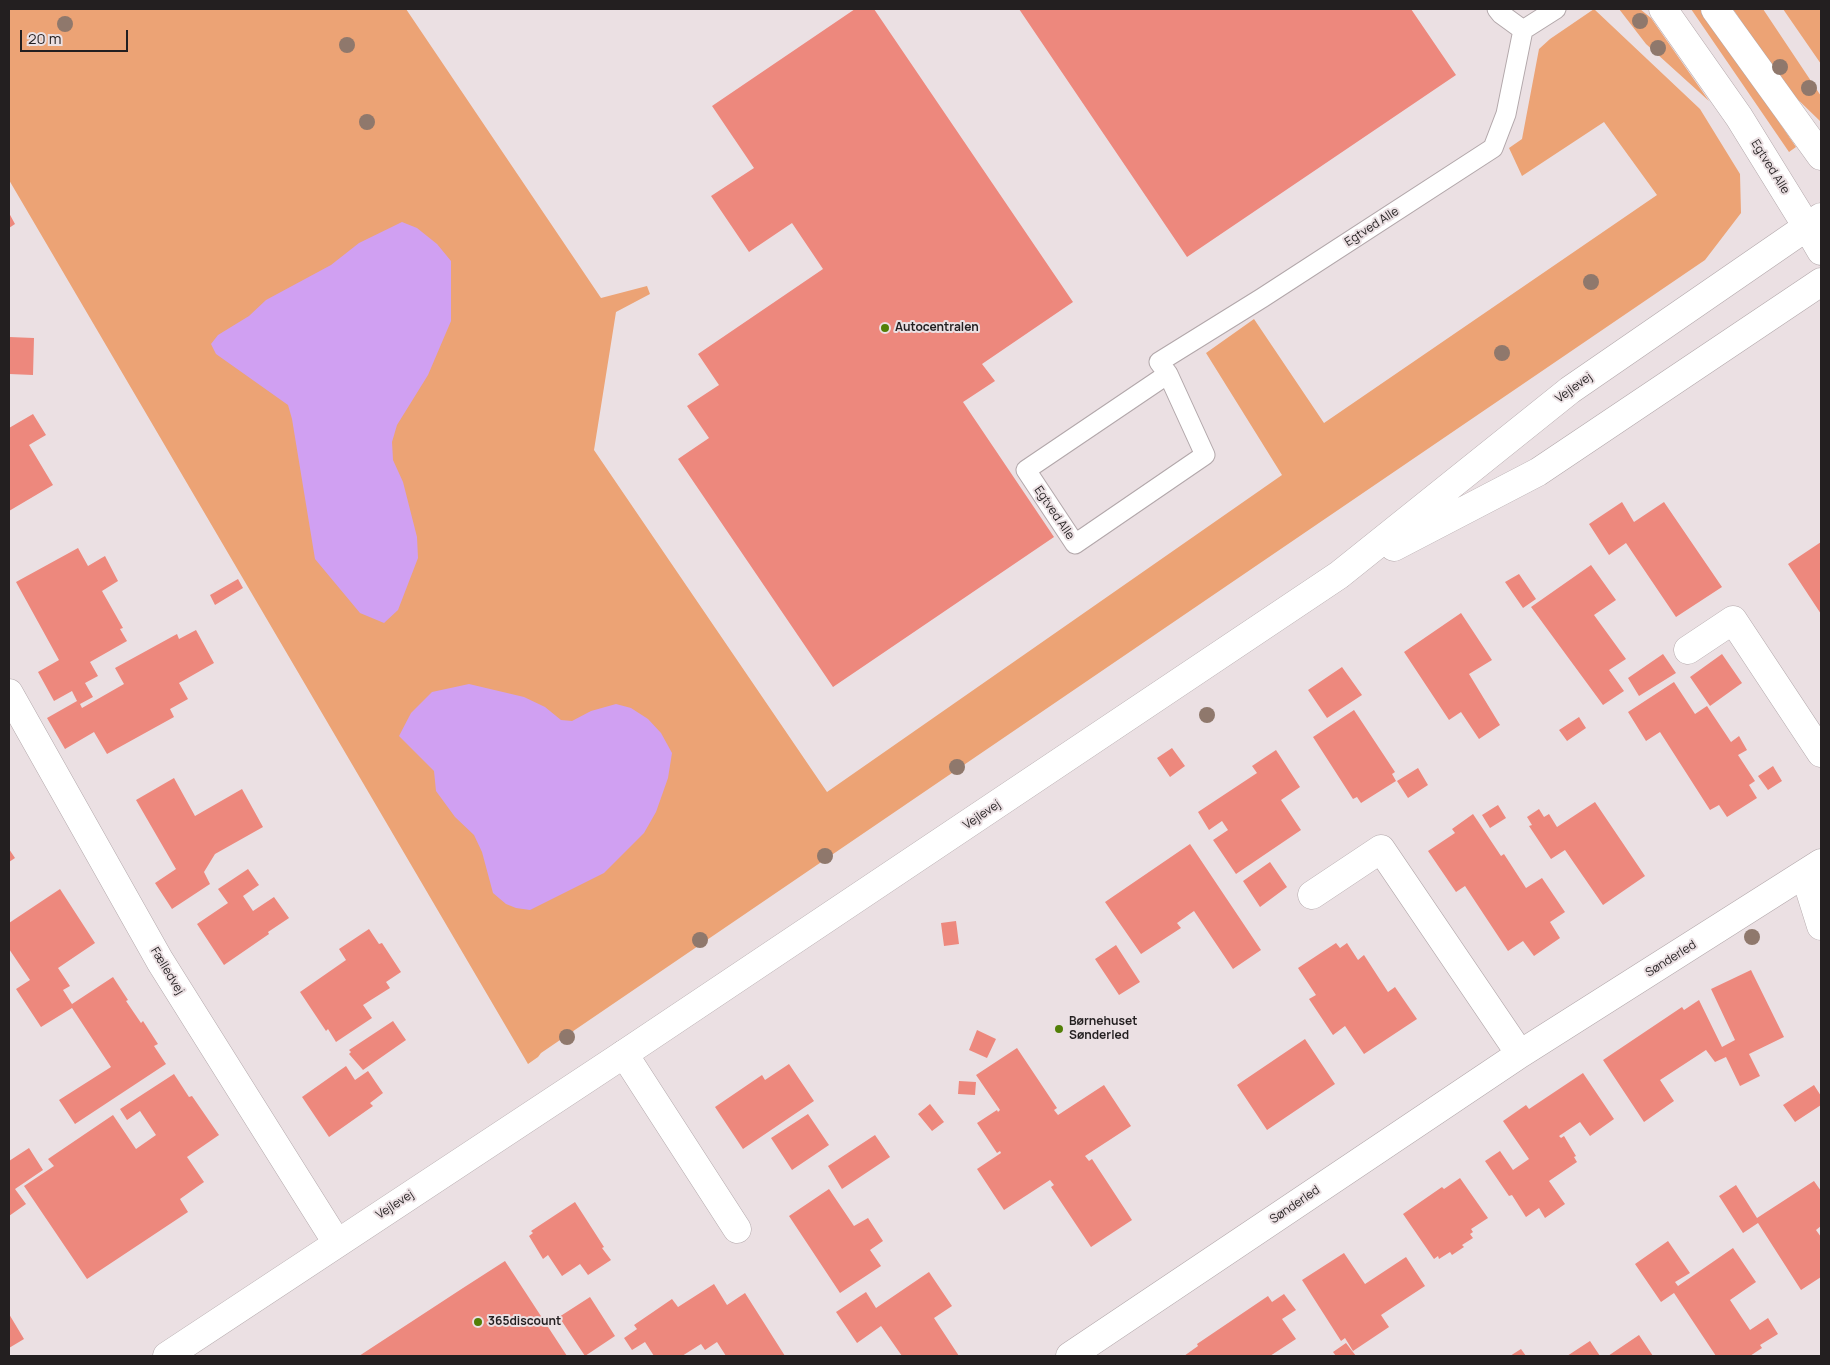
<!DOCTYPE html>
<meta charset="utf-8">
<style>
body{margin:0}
#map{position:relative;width:1830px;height:1365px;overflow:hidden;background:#ebe0e3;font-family:Manrope,sans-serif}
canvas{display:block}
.frame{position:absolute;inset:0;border:10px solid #231f20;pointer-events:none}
.scale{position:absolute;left:20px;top:30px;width:108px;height:22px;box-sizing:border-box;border:2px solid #231f20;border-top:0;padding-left:6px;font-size:15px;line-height:18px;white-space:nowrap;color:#231f20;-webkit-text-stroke:4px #ebe0e3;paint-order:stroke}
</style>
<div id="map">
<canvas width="1830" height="1365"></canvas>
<div class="frame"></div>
<div class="scale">20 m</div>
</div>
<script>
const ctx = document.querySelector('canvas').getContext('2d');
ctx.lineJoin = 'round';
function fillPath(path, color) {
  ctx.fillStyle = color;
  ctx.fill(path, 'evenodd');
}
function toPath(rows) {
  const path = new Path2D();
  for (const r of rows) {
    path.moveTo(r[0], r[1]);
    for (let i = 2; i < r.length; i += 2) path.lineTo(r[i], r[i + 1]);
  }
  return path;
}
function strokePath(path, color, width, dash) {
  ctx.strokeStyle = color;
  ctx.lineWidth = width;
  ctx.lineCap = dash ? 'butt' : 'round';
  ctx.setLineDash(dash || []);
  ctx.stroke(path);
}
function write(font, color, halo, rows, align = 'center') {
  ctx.font = font + ' Manrope,sans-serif';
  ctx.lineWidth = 4;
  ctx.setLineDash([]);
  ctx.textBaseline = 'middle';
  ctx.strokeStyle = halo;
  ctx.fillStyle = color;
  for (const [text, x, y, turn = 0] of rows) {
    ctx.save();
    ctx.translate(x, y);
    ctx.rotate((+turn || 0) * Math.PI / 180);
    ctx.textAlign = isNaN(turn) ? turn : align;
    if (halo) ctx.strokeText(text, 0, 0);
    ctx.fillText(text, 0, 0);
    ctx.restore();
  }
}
const green = toPath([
 [9,9,406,9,601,298,647,286,650,294,616,312,594,450,827,792,1282,475,1206,353,1254,319,1324,423,1657,195,1604,122,1522,176,1509,148,1522,139,1539,49,1550,39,1594,9,1700,109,1740,174,1741,213,1705,260,541,1053,538,1057,528,1064,9,180],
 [1619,9,1640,9,1651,18,1709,101,1646,44],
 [1691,9,1702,9,1796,147,1789,152],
 [1733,9,1763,9,1821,96,1821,122,1786,88],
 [1783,9,1821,9,1821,64]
]);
const water = toPath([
 [402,222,417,228,437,244,451,261,451,321,428,375,397,425,392,442,393,460,403,482,417,537,418,558,398,610,384,623,360,613,315,559,292,419,288,405,216,354,211,344,218,335,249,316,266,300,331,265,359,243],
 [469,684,524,697,545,707,561,720,572,721,591,711,616,704,631,708,648,719,661,733,672,753,668,778,656,812,644,833,604,873,530,910,516,908,506,904,493,893,482,852,474,835,455,817,436,791,434,771,399,736,411,713,432,692]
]);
const building = toPath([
 [855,9,874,9,1073,302,982,364,995,381,963,402,1054,537,833,687,678,459,709,438,687,406,719,385,698,354,823,269,792,223,749,252,711,196,754,168,712,106],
 [1019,9,1411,9,1456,75,1187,257],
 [9,213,15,224,9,228],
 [9,337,34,338,33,375,9,374],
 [33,414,46,435,29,445,53,485,9,511,9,428],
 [1622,502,1634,522,1664,502,1722,587,1676,617,1626,543,1609,555,1589,524],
 [1821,542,1821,614,1788,564],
 [78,548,88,566,105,556,118,581,102,591,123,628,120,629,127,641,90,662,98,676,85,683,93,697,80,704,82,708,124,684,115,668,177,634,179,639,196,630,214,663,179,683,188,699,170,709,174,717,107,754,94,732,65,749,47,718,77,701,72,691,54,701,38,672,59,660,16,582],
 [1591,565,1616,600,1594,615,1626,659,1609,670,1624,691,1603,705,1531,607],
 [1519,574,1536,599,1523,608,1505,582],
 [238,579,243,588,215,605,210,595],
 [1461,613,1492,660,1469,674,1500,725,1479,739,1461,712,1449,720,1404,652],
 [1663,654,1676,673,1639,696,1628,678],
 [1722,654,1742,683,1710,706,1690,677],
 [1342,667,1362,695,1327,718,1308,690],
 [1674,682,1695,714,1707,706,1731,742,1739,736,1747,750,1738,755,1755,781,1749,785,1757,798,1727,817,1719,805,1710,810,1660,732,1646,741,1628,712],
 [1354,710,1395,772,1392,774,1396,781,1361,803,1357,797,1353,799,1313,737],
 [1579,717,1586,728,1567,741,1559,730],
 [1172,748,1185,766,1170,777,1157,758],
 [1276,750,1300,787,1281,800,1301,830,1236,874,1213,840,1228,830,1222,821,1209,830,1198,812,1257,773,1252,766],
 [1773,766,1782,781,1768,790,1758,776],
 [1418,768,1428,785,1408,798,1397,781],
 [174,778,195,816,242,789,263,827,215,854,204,872,210,884,172,909,155,883,176,869,136,800],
 [1595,802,1645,876,1603,905,1565,850,1551,859,1529,826,1532,825,1527,817,1539,809,1544,817,1549,814,1557,827],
 [1498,805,1506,818,1490,828,1482,815],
 [1473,814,1501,856,1504,854,1526,888,1542,878,1565,912,1550,922,1560,938,1534,956,1523,941,1508,951,1465,886,1456,892,1428,851,1455,833,1452,829],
 [1190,844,1261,950,1233,969,1194,911,1177,923,1181,928,1141,954,1105,902],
 [9,849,15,858,9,862],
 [1270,862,1287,887,1260,907,1243,881],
 [248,869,259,885,243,896,253,911,274,897,289,918,268,932,269,934,224,965,197,924,228,903,218,889],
 [60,889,95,943,58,968,70,986,63,990,72,1004,113,977,128,1000,126,1001,141,1023,143,1021,158,1044,154,1046,166,1064,75,1124,59,1100,111,1067,72,1008,41,1027,16,989,30,980,9,949,9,923],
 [956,921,959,944,944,946,941,923],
 [369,929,379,944,382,943,401,972,386,982,390,988,363,1005,372,1018,336,1042,328,1029,326,1031,300,992,346,960,339,949],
 [1336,943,1340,948,1347,943,1358,960,1364,955,1388,992,1395,987,1417,1019,1364,1054,1345,1026,1333,1035,1309,999,1316,995,1298,968],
 [1116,945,1140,982,1119,995,1095,959],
 [1751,970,1784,1037,1749,1054,1760,1076,1740,1086,1726,1057,1715,1062,1706,1050,1660,1080,1674,1101,1644,1122,1603,1060,1682,1007,1684,1010,1699,1000,1722,1047,1735,1040,1711,989],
 [393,1021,406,1040,363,1070,349,1054,351,1052,349,1050],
 [977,1030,996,1039,987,1058,969,1050],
 [1305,1039,1335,1084,1267,1130,1237,1085],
 [1017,1048,1057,1108,1054,1110,1058,1115,1104,1085,1131,1126,1085,1156,1089,1161,1092,1159,1132,1220,1091,1247,1051,1187,1054,1185,1050,1180,1004,1210,977,1169,1001,1153,1000,1151,997,1153,977,1123,997,1110,998,1112,1000,1110,976,1075],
 [789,1064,814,1101,743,1149,715,1107,762,1075,765,1080],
 [346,1066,355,1080,368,1071,383,1093,370,1103,373,1106,329,1137,302,1097],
 [1583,1073,1614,1119,1590,1136,1580,1122,1559,1136,1561,1138,1564,1136,1576,1156,1574,1157,1577,1162,1549,1181,1565,1204,1545,1218,1539,1208,1526,1217,1512,1195,1509,1196,1485,1161,1500,1151,1513,1170,1529,1159,1503,1121,1526,1105,1529,1109],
 [174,1074,189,1097,192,1096,219,1135,187,1157,204,1182,180,1199,188,1212,87,1279,24,1186,54,1166,48,1159,113,1115,136,1149,156,1135,140,1111,127,1120,120,1109],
 [959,1081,976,1082,975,1095,958,1094],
 [1814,1085,1821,1096,1821,1105,1795,1122,1783,1105],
 [930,1104,944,1122,932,1131,918,1114],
 [808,1114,829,1145,792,1170,771,1138],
 [875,1135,890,1157,842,1189,828,1166],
 [29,1148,43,1170,15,1189,26,1204,9,1216,9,1161],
 [1460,1178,1488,1218,1471,1229,1473,1232,1470,1234,1473,1238,1462,1245,1464,1247,1452,1255,1450,1252,1439,1259,1438,1256,1434,1259,1403,1214,1442,1187,1444,1189],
 [1814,1181,1821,1191,1821,1226,1816,1230,1821,1237,1821,1277,1801,1290,1758,1223,1743,1233,1719,1196,1736,1185,1757,1218],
 [829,1189,854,1226,868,1218,883,1241,870,1250,881,1266,840,1293,789,1216],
 [575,1202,604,1247,602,1248,611,1260,588,1275,580,1264,562,1276,548,1255,543,1259,529,1236,533,1233,531,1231],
 [1668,1241,1690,1273,1675,1282,1678,1286,1733,1248,1756,1282,1730,1300,1750,1330,1768,1318,1778,1334,1760,1345,1762,1348,1750,1356,1716,1356,1674,1293,1661,1302,1635,1264],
 [1344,1253,1365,1284,1406,1257,1425,1286,1381,1315,1389,1327,1353,1351,1345,1338,1341,1341,1302,1280],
 [505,1261,567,1356,359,1356,463,1288],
 [929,1272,952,1306,934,1318,959,1356,902,1356,881,1326,857,1343,836,1312,866,1292,876,1308],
 [714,1284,727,1305,745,1293,785,1356,726,1356,717,1342,705,1350,701,1344,682,1356,654,1356,645,1342,632,1350,624,1338,637,1329,634,1325,672,1299,678,1307],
 [1284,1294,1296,1310,1282,1319,1296,1339,1270,1356,1184,1356,1198,1346,1197,1344,1268,1296,1272,1302],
 [590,1297,615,1336,585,1356,559,1317],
 [9,1314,24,1339,9,1348],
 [1639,1335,1653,1356,1608,1356],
 [1590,1341,1600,1356,1567,1356],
 [1346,1343,1356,1356,1336,1356,1333,1352],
 [1521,1349,1526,1356,1510,1356]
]);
const service = toPath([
 [1497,9,1501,14,1523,30,1556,9],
 [1168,374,1205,455,1075,544,1026,470,1168,374,1159,362,1262,298,1493,148,1506,114,1523,30]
]);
const minor = toPath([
 [1663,9,1739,117,1807,227],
 [1715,9,1821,156],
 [1688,650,1733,620,1821,753],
 [9,693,160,961,337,1243],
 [1805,875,1821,926],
 [1312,895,1381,849,1520,1054],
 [624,1054,737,1229],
 [1070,1356,1520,1054,1821,863]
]);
const tertiary = toPath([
 [1807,227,1821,251],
 [1394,547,1538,472,1821,282],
 [167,1356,624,1054,1339,575,1570,390,1821,217]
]);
const trees = [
 [1640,21],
 [65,24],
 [347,45],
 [1658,48],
 [1780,67],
 [1809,88],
 [367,122],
 [1591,282],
 [1502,353],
 [1207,715],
 [957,767],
 [825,856],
 [1752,937],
 [700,940],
 [567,1037]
];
const markers = [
 [885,328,5,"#527f07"],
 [1059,1029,5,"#527f07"],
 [478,1322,5,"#527f07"]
];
const streetNames = [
 ["Egtved Alle",1770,167,58],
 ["Egtved Alle",1372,227,-33],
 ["Vejlevej",1574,388,-36],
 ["Egtved Alle",1054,513,56],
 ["Vejlevej",982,815,-34],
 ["Sønderled",1671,959,-32],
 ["Fælledvej",167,971,59],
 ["Vejlevej",395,1205,-33],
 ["Sønderled",1295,1205,-34]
];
const poiNames = [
 ["Autocentralen",895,328],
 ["Børnehuset",1069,1022],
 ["Sønderled",1069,1036],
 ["365discount",488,1322]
];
fillPath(green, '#eca375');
fillPath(water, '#d0a0f2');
fillPath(building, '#ed887d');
strokePath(service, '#b2a7aa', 21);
strokePath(minor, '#b2a7aa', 29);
strokePath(tertiary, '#b2a7aa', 29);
strokePath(service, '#fff', 19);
strokePath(minor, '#fff', 28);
strokePath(tertiary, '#fff', 28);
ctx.fillStyle = '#8f786c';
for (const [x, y] of trees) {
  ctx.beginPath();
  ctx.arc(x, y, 8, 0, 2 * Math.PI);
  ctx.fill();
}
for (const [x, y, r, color] of markers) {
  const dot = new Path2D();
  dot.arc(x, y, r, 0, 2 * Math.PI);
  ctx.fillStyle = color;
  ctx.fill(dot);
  strokePath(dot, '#ebe0e3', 2);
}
write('12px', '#231f20', '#ebe0e3', streetNames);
write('bold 12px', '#231f20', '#ebe0e3', poiNames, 'left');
</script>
